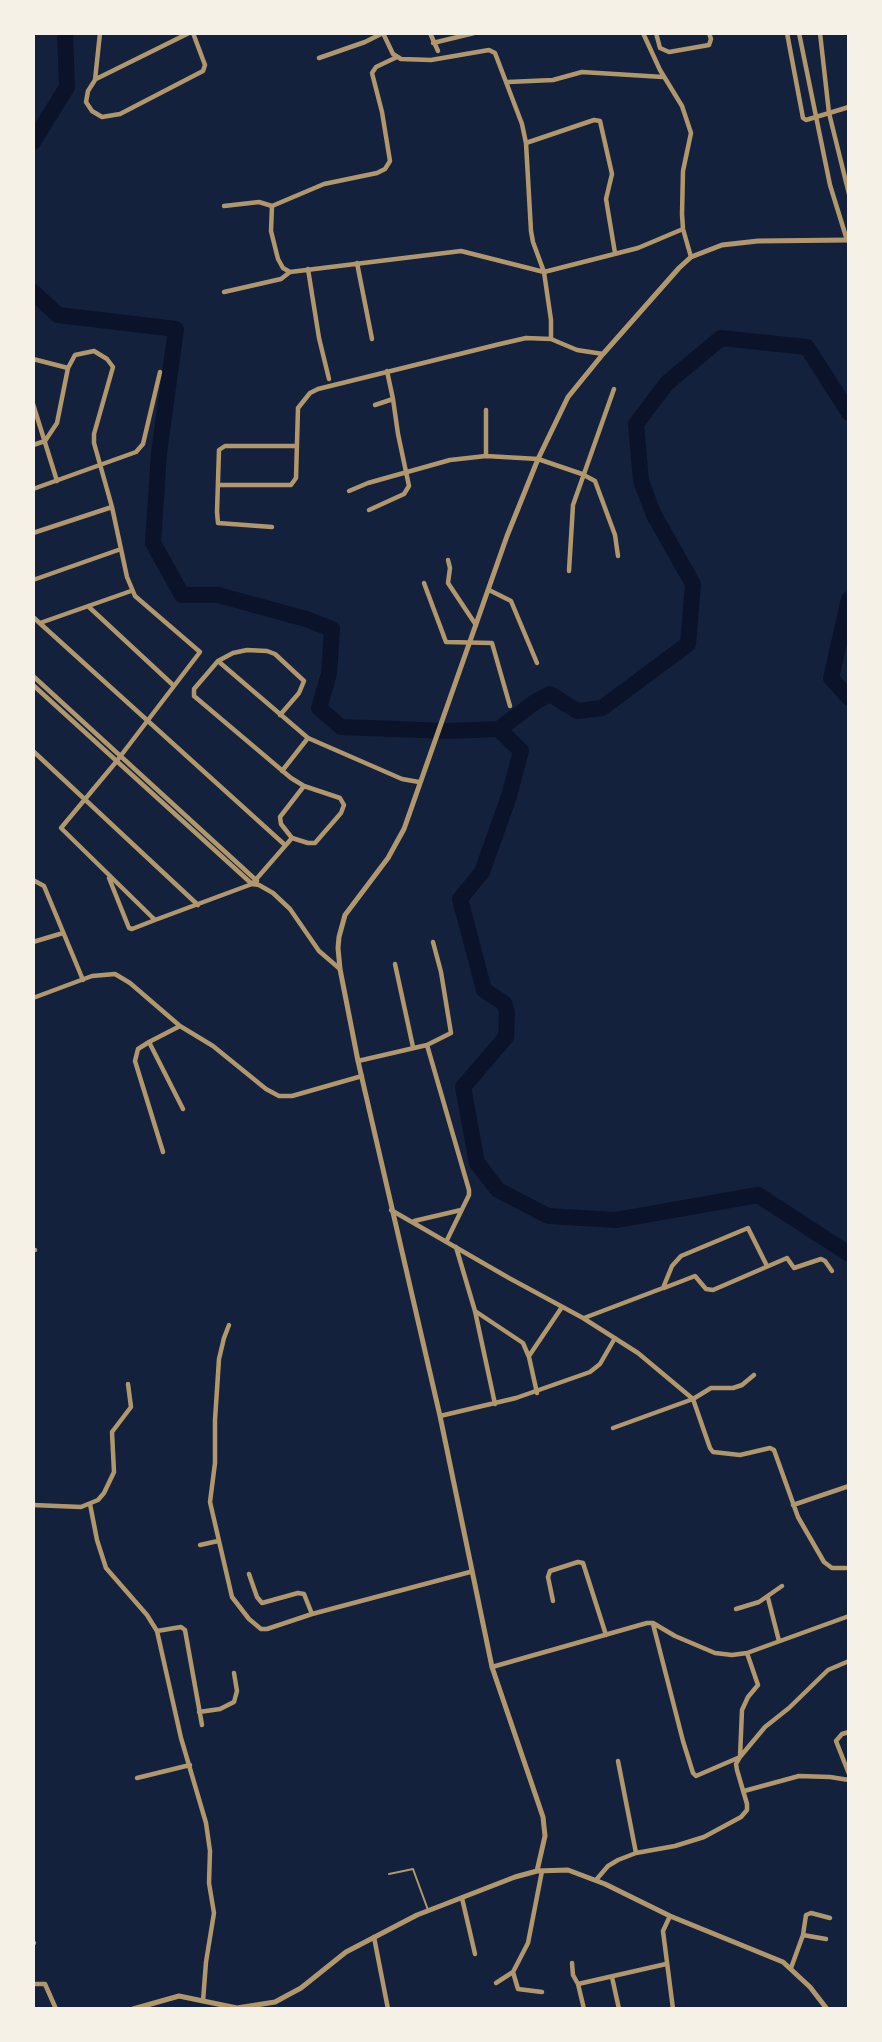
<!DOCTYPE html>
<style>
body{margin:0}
#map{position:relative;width:882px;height:2042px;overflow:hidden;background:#14213d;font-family:Signika,sans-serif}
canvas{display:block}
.frame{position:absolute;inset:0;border:35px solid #f6f1e7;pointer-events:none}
</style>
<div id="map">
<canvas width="882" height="2042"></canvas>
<div class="frame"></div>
</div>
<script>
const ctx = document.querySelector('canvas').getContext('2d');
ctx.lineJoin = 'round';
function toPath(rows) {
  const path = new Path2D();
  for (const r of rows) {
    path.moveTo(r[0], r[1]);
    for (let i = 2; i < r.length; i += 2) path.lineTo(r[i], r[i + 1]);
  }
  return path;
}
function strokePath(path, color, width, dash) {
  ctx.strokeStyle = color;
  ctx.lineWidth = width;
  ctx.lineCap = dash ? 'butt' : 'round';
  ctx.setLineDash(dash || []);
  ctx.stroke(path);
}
const river = toPath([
 [33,142,67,87,65,33],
 [33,292,58,315,176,329,159,453,153,543,182,595,218,595,306,619,332,629,329,674,319,708,341,727,448,731,499,729,535,702,550,694,577,711,602,708,688,644,693,584,654,515,641,481,636,424,667,383,721,338,807,347,849,413],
 [849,599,831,678,849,698],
 [499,729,521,751,509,796,482,872,460,899,484,990,504,1003,507,1012,506,1037,463,1087,477,1163,498,1190,548,1216,616,1220,758,1195,849,1254]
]);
const service = toPath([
 [389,1874,413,1869,428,1910]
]);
const minor = toPath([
 [100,33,95,80,88,91,86,102,92,111,102,117,120,114,203,71,205,65,193,33],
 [383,33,393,54,401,59,431,60,489,50,495,53,522,124,526,143,531,231,533,242,544,272,551,320,551,339,577,350,603,354],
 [430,33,438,51],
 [643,33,660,70,682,106,691,133,683,171,682,214,683,229,691,257],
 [656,33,660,48,669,52,709,45,711,39,709,33],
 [787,33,803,118,806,120,849,107],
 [799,33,830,185,847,240],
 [820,33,829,113,849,194],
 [433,43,474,33],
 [319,58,365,42,383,33],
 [96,79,189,33],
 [508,82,553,80,582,72,663,77],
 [526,143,594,120,600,121,612,174,606,199,615,253],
 [224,206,259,202,272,206,324,184,377,173,385,169,390,161,382,112,372,73,376,67,397,57],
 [272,206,271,231,278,259,283,268,290,272,461,251,544,272,638,248,683,229],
 [357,263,372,339],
 [308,269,319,338,329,379],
 [224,292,281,279,290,272],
 [33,359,68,368],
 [33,404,57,481],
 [375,405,393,399,387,371],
 [486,410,486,456],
 [33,445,45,441,57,423,68,368,75,355,94,351,107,359,113,367,94,434,94,443,112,507,127,577,135,596,200,652,116,762,61,828,155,920,252,884,292,838,308,843,315,843,341,813,344,805,340,798,304,786,291,778,194,696,194,689,218,661,233,653,247,650,267,651,275,654,304,681,299,693,280,715],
 [219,485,291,485,296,478,298,408,310,393,318,389,500,344,526,338,551,339],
 [33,489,136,452,143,444,160,372],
 [349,491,368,483,450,460,486,456,538,459,582,474,595,481,615,535,618,556],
 [369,510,404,494,409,486,398,434,393,399],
 [272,527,218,523,217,512,219,450,225,446,296,446],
 [33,533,112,507],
 [448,560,450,568,448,583,476,625],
 [569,571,573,505,614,389],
 [33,580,121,549],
 [424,583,446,642,492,643,510,706],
 [489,590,511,601,537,663],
 [89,607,173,685],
 [33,617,285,845],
 [40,623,131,591],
 [218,661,308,738,402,779,419,782],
 [33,676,257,881],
 [33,685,252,884,259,885,273,893,290,909,319,951,340,969],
 [33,751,198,905],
 [282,771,308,738],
 [292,838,281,824,280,817,304,786],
 [109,878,129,928,132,929,155,920],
 [33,880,44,886,83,980],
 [33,942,63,933],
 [395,964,413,1047],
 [33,998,92,976,115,974,130,983,180,1026,213,1046,266,1089,279,1096,292,1096,362,1076],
 [180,1026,149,1042,183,1109],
 [149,1042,138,1049,135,1061,163,1152],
 [427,1045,469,1190,469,1195,447,1240],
 [358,1061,427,1045,451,1033,441,972,433,942],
 [391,1210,509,1278,583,1318,638,1353,693,1399,613,1428],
 [414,1221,461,1210],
 [456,1247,475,1311,495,1404],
 [33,1250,35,1250],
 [664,1288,695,1276,706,1289,713,1290,787,1258,794,1268,821,1259,825,1261,832,1271],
 [475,1311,523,1343,529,1357,537,1393],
 [584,1318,663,1288,672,1266,681,1256,748,1228,767,1266],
 [229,1325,224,1338,219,1359,215,1420,215,1463,210,1502,232,1597,249,1619,261,1629,267,1629,312,1614,470,1572],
 [529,1356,562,1307],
 [754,1375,742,1385,733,1388,711,1388,693,1399,710,1448,713,1452,740,1455,770,1448,774,1450,798,1517,824,1562,832,1568,849,1568],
 [440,1416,516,1398,590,1372,600,1364,615,1338],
 [90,1504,97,1540,106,1568,147,1615,157,1631,181,1738,206,1823,210,1851,209,1883,214,1913,206,1962,203,2001],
 [33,1505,81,1507,98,1500,104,1493,114,1472,112,1432,131,1407,128,1384],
 [793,1505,849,1486],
 [200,1545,218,1541],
 [249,1574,257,1597,262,1603,298,1593,304,1594,312,1614],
 [768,1598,779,1641],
 [553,1601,548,1577,550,1571,578,1562,583,1563,606,1635],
 [736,1609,759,1602,782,1586],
 [653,1624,683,1741,693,1773,696,1776,740,1757,742,1710,748,1697,758,1685,747,1653],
 [157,1631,181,1627,185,1630,202,1725],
 [492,1667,647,1623,653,1623,675,1636,715,1653,732,1655,747,1653,849,1616],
 [199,1712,220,1709,234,1702,237,1691,234,1673],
 [849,1732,842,1734,836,1741,849,1774],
 [618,1761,636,1853],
 [137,1778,190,1765],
 [744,1791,799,1776,830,1777,849,1780],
 [596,1880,608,1866,618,1860,636,1853,675,1846,704,1837,741,1817,747,1810,747,1804,737,1770,736,1764,740,1757,765,1727,789,1708,828,1670,849,1661],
 [462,1898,475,1954],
 [670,1916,663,1931,673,2009],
 [803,1935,826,1939],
 [374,1937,388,2009],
 [33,1943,34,1943],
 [572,1963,573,1975,578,1984,666,1964],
 [791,1968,803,1935,806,1915,811,1913,830,1918],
 [513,1972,518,1989,542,1992],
 [612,1977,619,2009],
 [496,1983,513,1972,528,1943,542,1871],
 [36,1984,45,1984,56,2009],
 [578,1984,584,2009]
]);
const tertiary = toPath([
 [537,1871,545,1836,543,1817,492,1667,440,1416,358,1061,340,969,338,948,339,937,345,915,388,858,404,829,507,536,538,459,568,397,603,354,679,268,691,257,722,245,758,241,849,240],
 [133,2009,179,1996,237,2008,275,2002,301,1988,346,1952,417,1915,515,1877,537,1871,568,1870,605,1884,670,1916,783,1962,810,1987,827,2009]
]);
strokePath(river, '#0b132b', 16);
strokePath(service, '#b1986c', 2);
strokePath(minor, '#b1986c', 4.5);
strokePath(tertiary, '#b1986c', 5);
</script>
